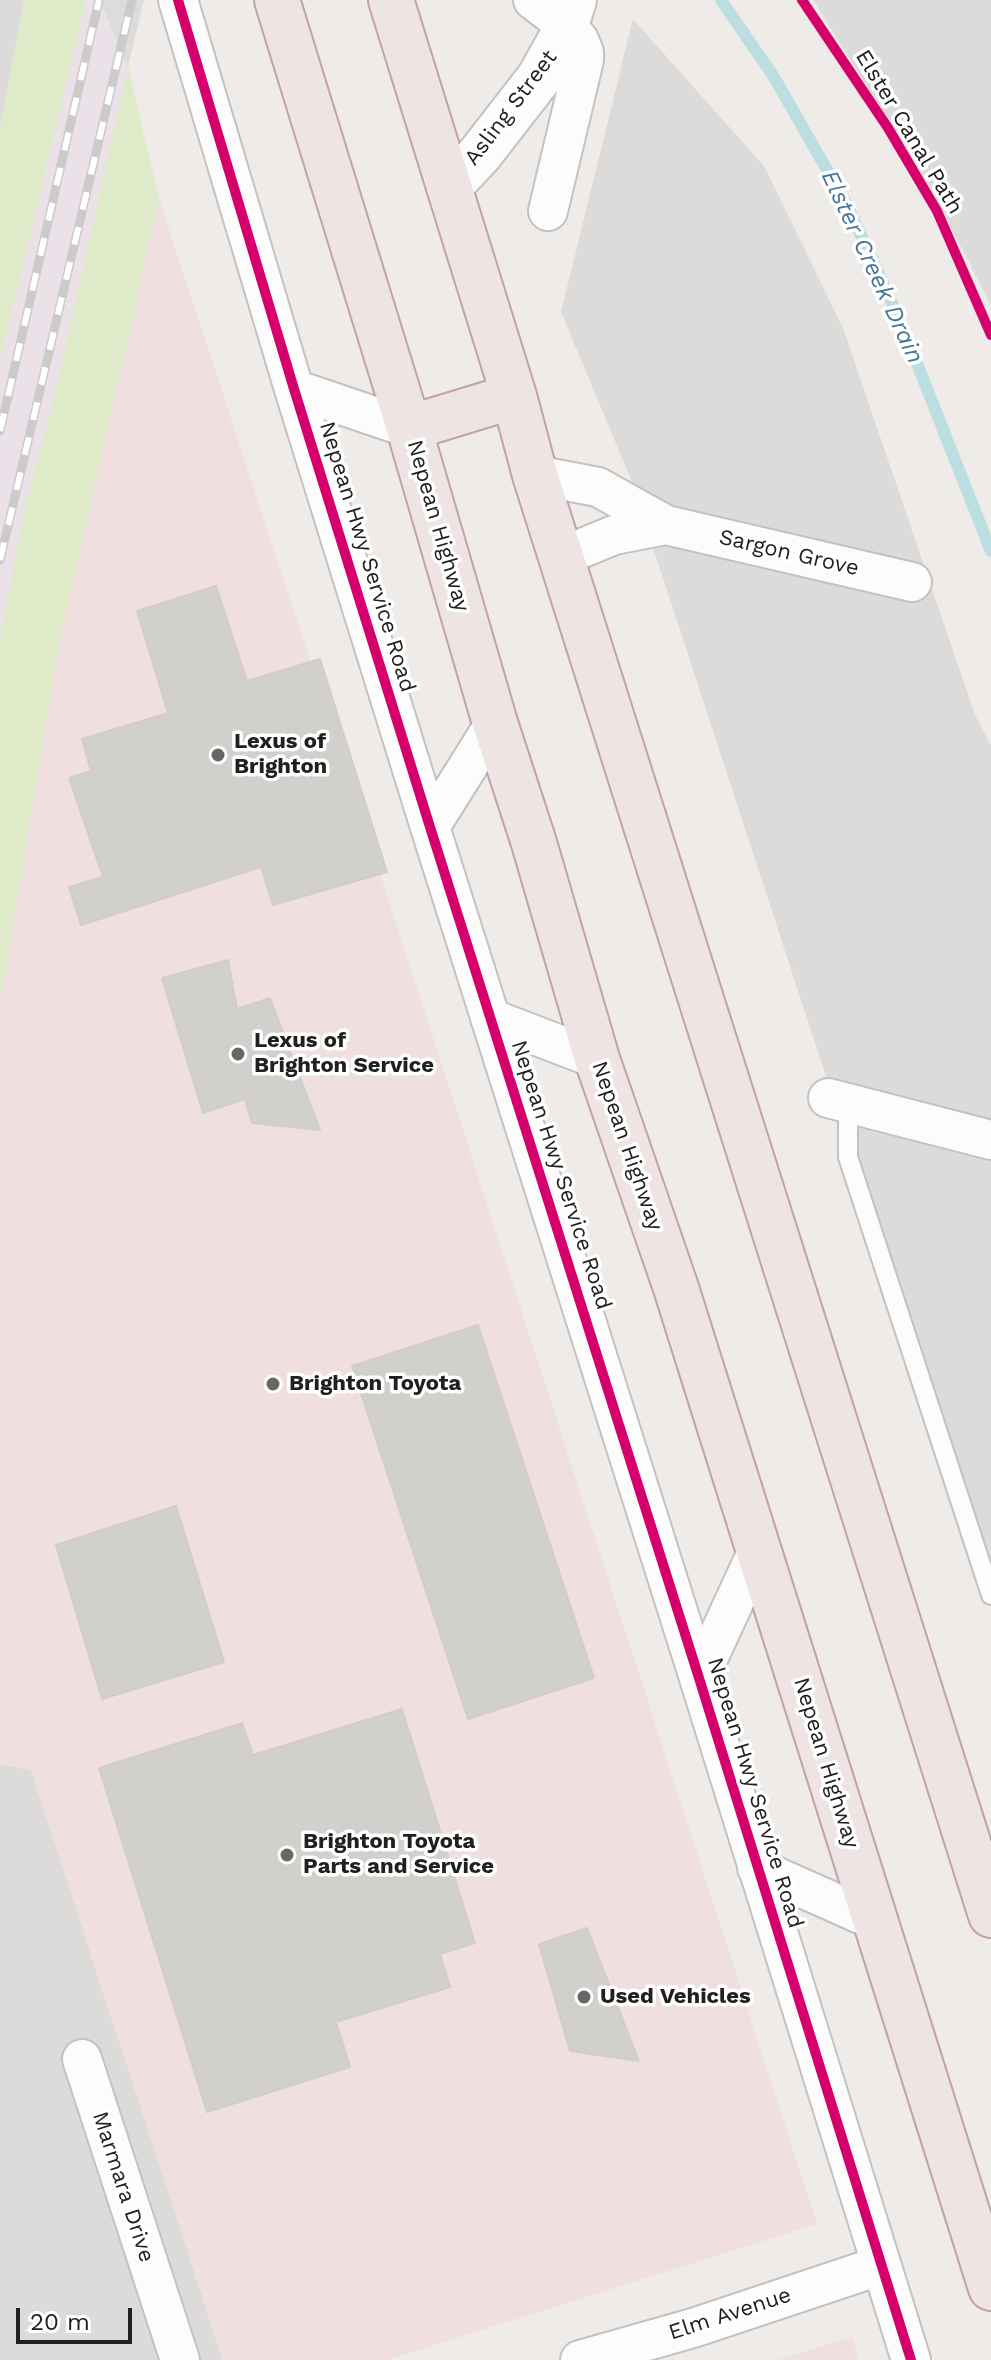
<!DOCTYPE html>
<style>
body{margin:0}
#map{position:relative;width:991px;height:2360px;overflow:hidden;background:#eeebe8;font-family:"Work Sans",sans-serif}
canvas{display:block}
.scale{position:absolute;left:16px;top:2308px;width:116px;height:36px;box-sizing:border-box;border:4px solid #202020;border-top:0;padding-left:10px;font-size:24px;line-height:28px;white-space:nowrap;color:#202020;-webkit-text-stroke:6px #fff;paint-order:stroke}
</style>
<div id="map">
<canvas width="991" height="2360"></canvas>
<div class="scale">20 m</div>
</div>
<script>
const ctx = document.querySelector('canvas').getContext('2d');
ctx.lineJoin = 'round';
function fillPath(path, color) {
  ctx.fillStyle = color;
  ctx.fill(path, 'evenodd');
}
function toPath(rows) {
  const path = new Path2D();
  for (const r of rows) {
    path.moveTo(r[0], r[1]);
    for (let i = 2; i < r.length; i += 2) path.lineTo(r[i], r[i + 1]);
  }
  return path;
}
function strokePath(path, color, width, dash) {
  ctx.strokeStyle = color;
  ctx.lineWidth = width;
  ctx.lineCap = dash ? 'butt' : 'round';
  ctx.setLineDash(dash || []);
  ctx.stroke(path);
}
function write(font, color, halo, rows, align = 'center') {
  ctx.font = font + ' "Work Sans",sans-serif';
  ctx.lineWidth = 7;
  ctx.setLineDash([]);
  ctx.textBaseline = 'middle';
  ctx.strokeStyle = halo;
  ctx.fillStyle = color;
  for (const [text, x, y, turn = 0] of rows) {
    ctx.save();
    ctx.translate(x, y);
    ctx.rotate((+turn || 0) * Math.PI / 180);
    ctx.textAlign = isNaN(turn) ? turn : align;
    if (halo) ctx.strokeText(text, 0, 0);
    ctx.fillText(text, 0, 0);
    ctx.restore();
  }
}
const residential = toPath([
 [0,0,24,0,0,129],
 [813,0,991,0,991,305,931,189],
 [633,19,764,166,843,328,975,715,991,745,991,1581,630,477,561,312],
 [0,1764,31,1770,223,2360,0,2360]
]);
const commercial = toPath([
 [159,199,385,889,817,2224,387,2360,223,2360,31,1770,0,1764,0,1003,59,642],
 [852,2337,859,2360,778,2360]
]);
const industrial = toPath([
 [86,0,100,0,128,66,55,393,23,515,0,638,0,359]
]);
const grass = toPath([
 [24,0,86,0,0,359,0,129],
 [128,66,159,199,59,642,0,1003,0,638,23,515,55,393]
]);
const pier = toPath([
 [100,0,144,0,128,66,120,49]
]);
const stream = toPath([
 [721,0,774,77,847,205,899,318,991,551]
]);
const building = toPath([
 [216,586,247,681,320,659,387,872,273,905,261,867,81,925,69,887,103,877,69,778,91,771,82,739,168,713,137,611,216,586],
 [228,960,237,1009,270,998,320,1130,252,1123,245,1099,203,1113,162,978,228,960],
 [478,1325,594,1678,468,1719,352,1366,478,1325],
 [176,1506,224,1662,102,1699,56,1545,176,1506],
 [402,1709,475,1943,440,1954,450,1987,336,2022,350,2067,207,2112,99,1768,242,1723,253,1755,402,1709],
 [587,1928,639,2061,570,2051,539,1944,587,1928]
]);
const service = toPath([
 [848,1104,848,1157,991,1595]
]);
const minor = toPath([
 [178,0,294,389,430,827,699,1678,911,2360],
 [533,0,567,26,579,40,584,52,584,60,548,211],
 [294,389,409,428],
 [535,475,598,487,666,525,912,582],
 [561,557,614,535,666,525],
 [430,827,495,723],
 [490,1018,597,1059],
 [828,1098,991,1140],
 [699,1678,759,1548],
 [757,1868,876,1921],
 [82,2059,180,2360],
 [580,2360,693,2328,879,2266]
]);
const tertiary = toPath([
 [449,187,480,154,539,78,563,35,574,0]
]);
const trunk = toPath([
 [277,0,409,428,495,723,534,843,597,1059,676,1288,991,2288],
 [391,0,514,396,535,475,991,1915],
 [409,428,514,396]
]);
const rail = toPath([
 [0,431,99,0],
 [0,560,132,0]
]);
const cycleway = toPath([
 [178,0,294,389,430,827,699,1678,911,2360],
 [802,0,888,128,937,211,991,335]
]);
const markers = [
 [218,755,8,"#686766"],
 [238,1054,8,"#686766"],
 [273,1384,8,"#686766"],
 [287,1855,8,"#686766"],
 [584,1997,8,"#686766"]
];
const streetNames = [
 ["Asling Street",511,108,-53],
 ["Elster Canal Path",909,132,59],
 ["Nepean Highway",438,526,74],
 ["Sargon Grove",789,553,13],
 ["Nepean Hwy Service Road",367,557,73],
 ["Nepean Highway",627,1146,71],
 ["Nepean Hwy Service Road",561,1175,72],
 ["Nepean Highway",826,1763,73],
 ["Nepean Hwy Service Road",755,1793,73],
 ["Marmara Drive",123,2187,72],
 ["Elm Avenue",730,2314,-18]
];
const poiNames = [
 ["Lexus of",234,742],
 ["Brighton",234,767],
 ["Lexus of",254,1041],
 ["Brighton Service",254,1066],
 ["Brighton Toyota",289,1384],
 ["Brighton Toyota",303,1842],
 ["Parts and Service",303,1867],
 ["Used Vehicles",600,1997]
];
const waterNames = [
 ["Elster Creek Drain",872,267,65]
];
fillPath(residential, '#dddbda');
fillPath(commercial, '#f0dfdf');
fillPath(industrial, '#ebe1e8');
fillPath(grass, '#dfeac8');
fillPath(pier, '#dddcdb');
strokePath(stream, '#bcdee0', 12);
fillPath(building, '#d2d0cd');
strokePath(building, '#d1cdca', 2);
strokePath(service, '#c4c2c1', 22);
strokePath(minor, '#c4c2c1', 42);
strokePath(tertiary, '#c4c2c1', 48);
strokePath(trunk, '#c3a0ae', 48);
strokePath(service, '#fcfcfc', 18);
strokePath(minor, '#fcfcfc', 38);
strokePath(tertiary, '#fcfcfc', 44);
strokePath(trunk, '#eee4e4', 44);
strokePath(rail, '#cbcbca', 9);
strokePath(rail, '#fff', 6, [18]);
strokePath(cycleway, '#d6006c', 10);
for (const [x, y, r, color] of markers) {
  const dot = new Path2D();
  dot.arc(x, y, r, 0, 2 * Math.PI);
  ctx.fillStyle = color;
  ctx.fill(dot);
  strokePath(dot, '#fff', 3);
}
write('22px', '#202020', '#fff', streetNames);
write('bold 22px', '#202020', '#fff', poiNames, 'left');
write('italic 24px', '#437897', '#fff', waterNames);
</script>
